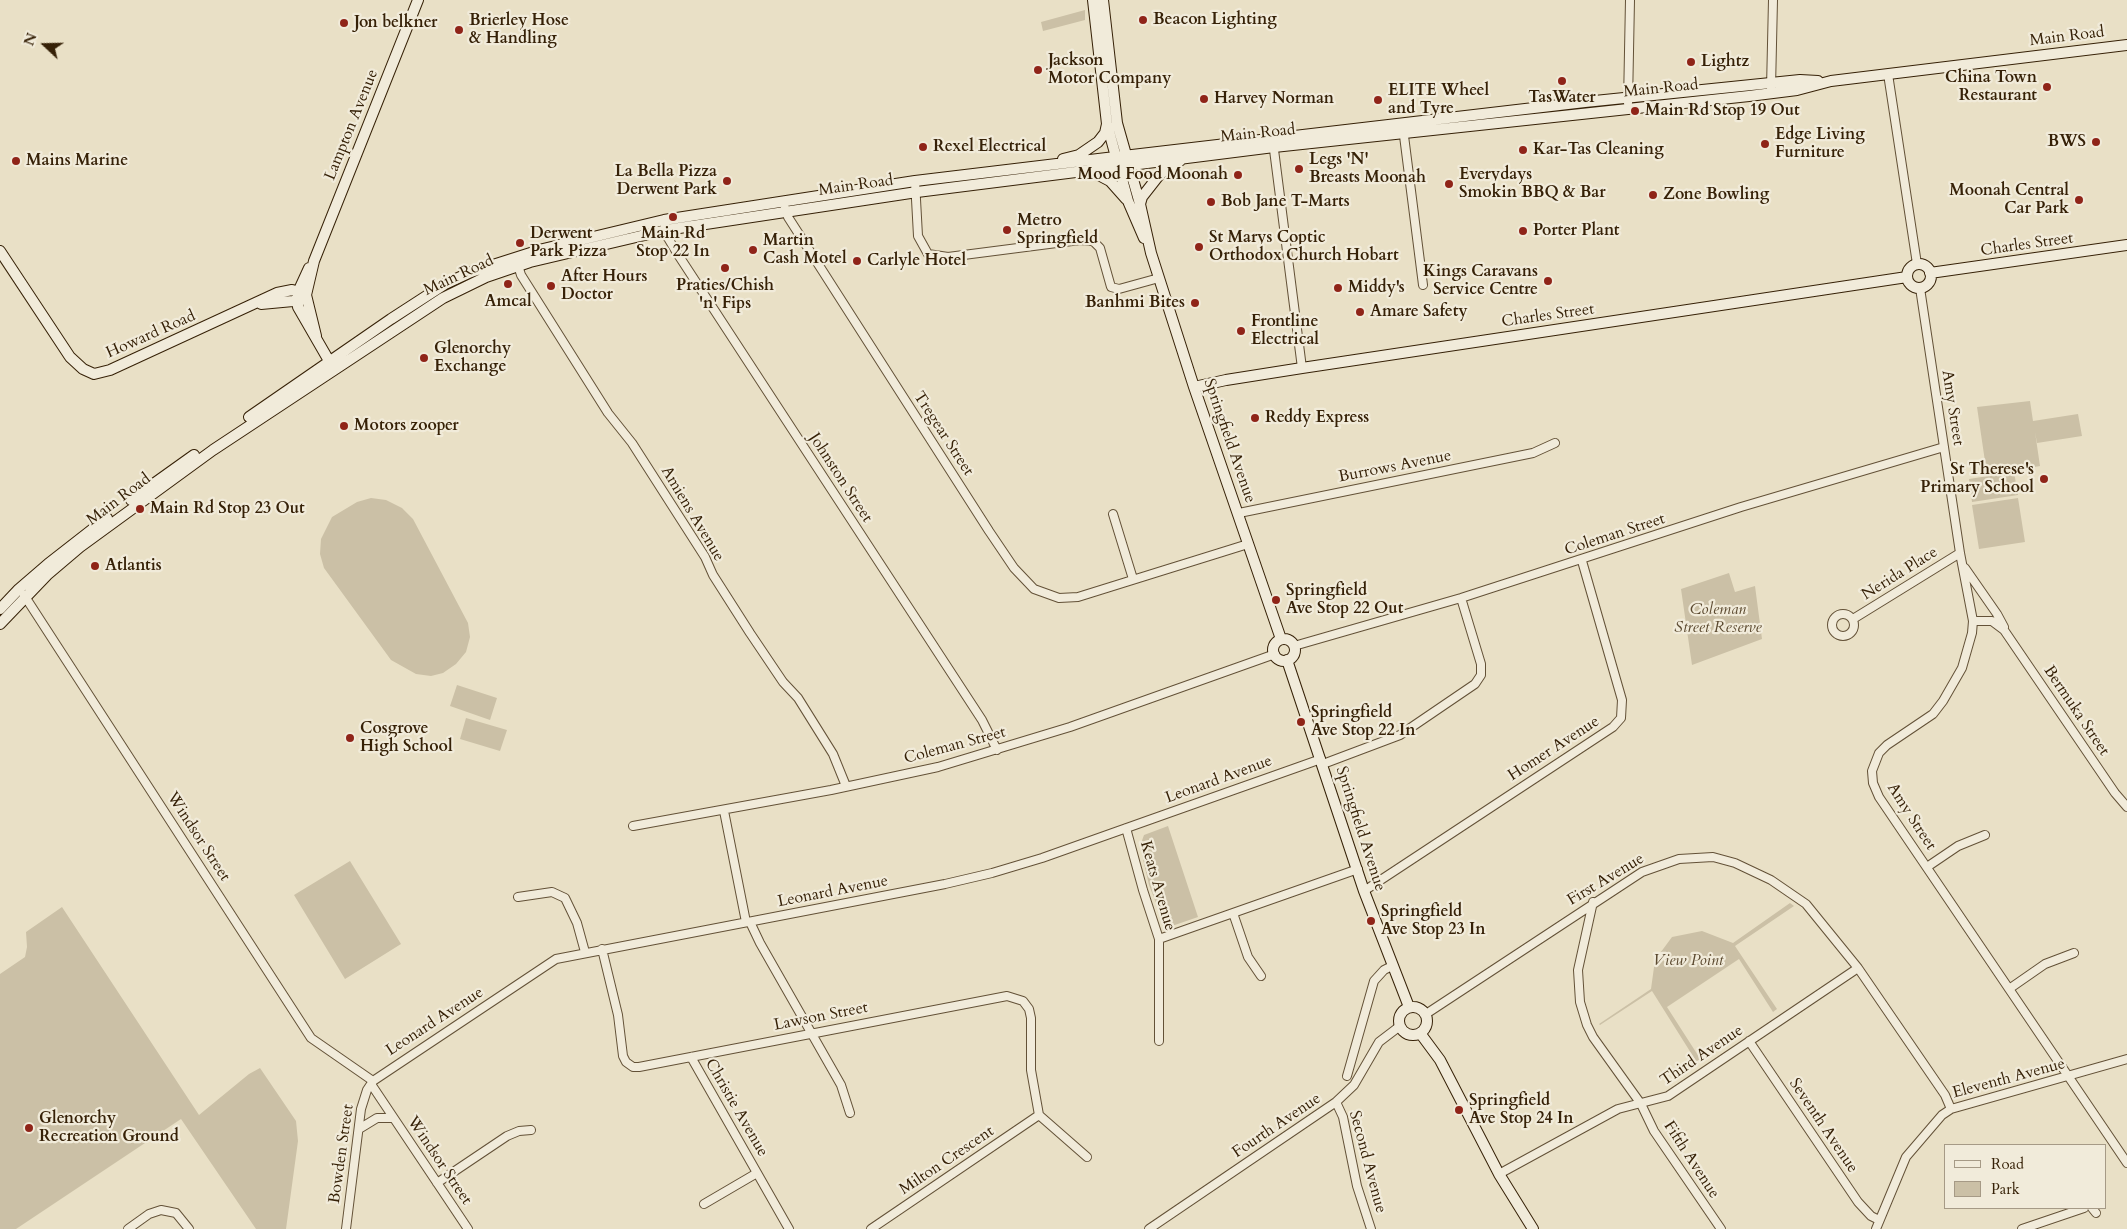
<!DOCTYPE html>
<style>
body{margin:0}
#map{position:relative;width:2127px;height:1229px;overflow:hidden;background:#e9e0c6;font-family:Cardo,serif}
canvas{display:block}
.legend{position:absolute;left:1944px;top:1144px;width:162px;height:65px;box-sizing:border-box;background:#f1ebda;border:1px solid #a69a86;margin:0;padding:6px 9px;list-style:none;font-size:15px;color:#362107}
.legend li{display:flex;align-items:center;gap:10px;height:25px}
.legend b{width:25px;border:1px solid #a69a86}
.north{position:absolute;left:20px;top:20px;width:50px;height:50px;-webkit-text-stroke:4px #f1ebda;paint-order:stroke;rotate:291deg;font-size:14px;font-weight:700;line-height:20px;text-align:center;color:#362107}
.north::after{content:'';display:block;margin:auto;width:18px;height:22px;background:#362107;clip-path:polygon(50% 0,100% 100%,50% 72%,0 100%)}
</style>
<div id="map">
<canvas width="2127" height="1229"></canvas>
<ul class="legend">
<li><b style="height:6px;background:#f1ebda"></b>Road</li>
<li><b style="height:14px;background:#cbc0a6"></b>Park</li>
</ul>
<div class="north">N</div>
</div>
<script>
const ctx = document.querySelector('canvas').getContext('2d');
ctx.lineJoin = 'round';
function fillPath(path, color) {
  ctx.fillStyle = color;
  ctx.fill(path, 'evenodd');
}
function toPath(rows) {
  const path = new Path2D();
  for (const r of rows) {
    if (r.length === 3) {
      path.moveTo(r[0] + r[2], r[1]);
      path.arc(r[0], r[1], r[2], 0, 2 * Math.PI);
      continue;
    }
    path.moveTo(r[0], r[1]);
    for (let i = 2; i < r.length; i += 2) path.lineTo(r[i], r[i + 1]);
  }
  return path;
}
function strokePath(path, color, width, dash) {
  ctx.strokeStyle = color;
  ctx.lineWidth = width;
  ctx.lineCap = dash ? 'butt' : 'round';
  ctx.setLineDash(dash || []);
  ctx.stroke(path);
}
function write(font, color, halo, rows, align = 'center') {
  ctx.font = font + ' Cardo,serif';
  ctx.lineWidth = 4.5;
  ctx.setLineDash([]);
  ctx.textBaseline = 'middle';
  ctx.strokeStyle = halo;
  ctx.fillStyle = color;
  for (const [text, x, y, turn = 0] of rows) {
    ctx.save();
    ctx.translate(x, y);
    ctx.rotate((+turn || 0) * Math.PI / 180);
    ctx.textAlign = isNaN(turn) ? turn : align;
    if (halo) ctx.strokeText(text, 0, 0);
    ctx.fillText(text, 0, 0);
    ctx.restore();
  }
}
const green = toPath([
 [1085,10,1085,20,1043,31,1041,22],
 [2030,401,2033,421,2078,414,2082,436,2037,443,2035,432,2040,466,1987,475,1977,407],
 [2014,472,2018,495,1972,502,1969,479],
 [371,498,386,500,402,508,413,519,468,623,470,637,466,652,456,664,443,673,431,676,416,674,391,660,324,568,320,554,321,539,332,517,357,502],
 [2018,498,2025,542,1979,549,1972,505],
 [1729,573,1735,592,1755,586,1762,639,1692,665,1681,589],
 [457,685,497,698,490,720,450,706],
 [466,718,507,730,500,751,460,739],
 [1168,826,1198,917,1169,927,1165,926,1149,885,1140,846,1144,835],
 [350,861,401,944,345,979,294,895],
 [1790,903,1794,906,1735,946,1777,1009,1773,1012,1739,959,1667,1007,1701,1060,1696,1061,1652,991,1600,1025,1599,1024,1651,989,1655,960,1672,937,1702,931,1733,943],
 [62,907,199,1115,249,1074,260,1068,296,1121,298,1141,286,1229,256,1229,181,1119,16,1229,0,1229,0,974,25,957,27,947,26,932]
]);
const street = toPath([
 [1888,74,1917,264],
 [1771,88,1773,0],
 [1628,103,1630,0],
 [1403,128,1423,285],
 [1273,142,1302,368],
 [915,181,918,236,928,254,948,257,1080,240,1093,241,1100,248,1111,287,1119,289,1159,278],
 [785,208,788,217,989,531,1014,568,1034,589,1059,598,1078,597,1248,544],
 [665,226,668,238,677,253,982,720,997,750],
 [517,262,521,275,608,413,632,443,705,557,713,575,750,633,783,682,798,698,833,754,846,786],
 [1920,288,1960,553,1973,621,1972,633,1962,668,1943,701,1933,714,1887,745,1879,753,1872,771,1873,783,1879,797,2127,1163],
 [1239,513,1533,453,1555,443],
 [1113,514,1133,579],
 [1965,568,1997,614,2004,627],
 [24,595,311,1038,373,1081],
 [1843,625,11],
 [1853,619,1960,553],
 [1973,621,1992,621,2004,630,2115,793,2127,807],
 [1294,646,1461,598,1741,507,1944,447],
 [1323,764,1400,735,1475,684,1481,675,1481,664,1461,598],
 [724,811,746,922],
 [633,826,831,790,938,767,1070,727,1275,654],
 [1126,828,1143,890,1159,939,1159,1041],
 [1927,867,1958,846,1985,835],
 [1364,891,1613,727,1621,718,1622,700,1582,561],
 [518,897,552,892,565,898,577,923,585,952],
 [1593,902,1578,970,1580,1002,1587,1025,1593,1037,1641,1104,1654,1131,1721,1229],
 [1233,913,1248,957,1261,976],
 [750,922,760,943,841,1085,850,1113],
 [1159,939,1358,869],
 [602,949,618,1015,623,1056,626,1062,633,1067,639,1067,1007,996,1023,1001,1029,1009,1031,1018,1031,1070,1039,1115,871,1229],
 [2009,989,2045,964,2074,953],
 [1426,1014,1642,872,1679,859,1713,857,1735,863,1771,880,1806,904,1858,968,1945,1095,1951,1109],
 [1749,1041,1858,1202,1871,1216,1879,1220],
 [691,1057,789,1229],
 [1347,1076,1374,981,1384,970,1392,966],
 [371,1084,468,1229],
 [1336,1102,1343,1117,1357,1186,1371,1229],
 [1039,1115,1087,1157],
 [359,1129,377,1118,393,1118],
 [1499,1174,1618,1109,1668,1096,1858,968],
 [437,1183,507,1136,519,1131,531,1130],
 [704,1204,757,1173],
 [2092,1208,2096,1213],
 [128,1229,149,1214,161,1210,176,1213,189,1229],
 [346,1229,361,1109,367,1090,373,1081,556,959,945,884,992,873,1042,858,1321,759],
 [1149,1229,1336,1102,1354,1085,1379,1042,1400,1026],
 [1876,1229,1906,1157,1942,1115,1951,1109,2127,1059],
 [2022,1229,2084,1208]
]);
const secondary = toPath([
 [1093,0,1107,124,1128,201,1144,238],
 [1103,0,1117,123,1140,204,1151,253,1194,387,1281,639],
 [1063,159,1079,155,1098,142,1105,133,1107,124],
 [1091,171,1110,181,1126,199],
 [1140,204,1142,197,1160,174,1181,160],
 [0,251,70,357,83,369,94,374,110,370,277,293,292,290,306,295],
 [1919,276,12],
 [309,268,298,292,298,307,332,366],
 [1930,273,2127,245],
 [261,304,293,301,303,298],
 [316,336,306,295,314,261,418,0],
 [1194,387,1226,380,1302,368,1907,277],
 [249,417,391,319,445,284,471,272,543,249,664,220,915,181,1115,157,1585,102,1800,80,1818,81],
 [131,500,194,455],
 [0,609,19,589,48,564,107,518],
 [0,624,47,575,80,547,213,450,443,298,486,277,530,262,666,230,917,192,1274,147,1749,96,1797,90,1831,81,2127,45],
 [1284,650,11],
 [1287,660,1364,891,1409,1007],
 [1413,1021,14],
 [1420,1033,1440,1060,1499,1174,1533,1229]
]);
const markers = [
 [1143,20,5,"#8f2418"],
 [344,23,5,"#8f2418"],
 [459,30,5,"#8f2418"],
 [1691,62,5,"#8f2418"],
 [1038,70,5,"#8f2418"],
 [1562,81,5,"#8f2418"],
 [2047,87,5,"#8f2418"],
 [1204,99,5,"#8f2418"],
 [1378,100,5,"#8f2418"],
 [1635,111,5,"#8f2418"],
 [2096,142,5,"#8f2418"],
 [1765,144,5,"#8f2418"],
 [923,147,5,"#8f2418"],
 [1523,150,5,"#8f2418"],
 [16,161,5,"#8f2418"],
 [1299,169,5,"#8f2418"],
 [1238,175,5,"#8f2418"],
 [727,181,5,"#8f2418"],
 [1449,184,5,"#8f2418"],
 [1653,195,5,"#8f2418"],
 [2079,200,5,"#8f2418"],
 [1211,202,5,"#8f2418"],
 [673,217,5,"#8f2418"],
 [1007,230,5,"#8f2418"],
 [1523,231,5,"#8f2418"],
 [520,243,5,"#8f2418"],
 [1199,247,5,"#8f2418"],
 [753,250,5,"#8f2418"],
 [857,261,5,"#8f2418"],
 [725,268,5,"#8f2418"],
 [1548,281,5,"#8f2418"],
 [508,284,5,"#8f2418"],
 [551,286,5,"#8f2418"],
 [1338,288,5,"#8f2418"],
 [1195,303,5,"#8f2418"],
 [1360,312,5,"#8f2418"],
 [1241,331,5,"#8f2418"],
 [424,358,5,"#8f2418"],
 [1255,418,5,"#8f2418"],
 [344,426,5,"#8f2418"],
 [2044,479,5,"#8f2418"],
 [140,509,5,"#8f2418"],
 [95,566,5,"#8f2418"],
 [1276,600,5,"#8f2418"],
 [1301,722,5,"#8f2418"],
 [350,738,5,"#8f2418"],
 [1371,921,5,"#8f2418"],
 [1459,1110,5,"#8f2418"],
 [29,1128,5,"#8f2418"]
];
const poiNames = [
 ["Beacon Lighting",1153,20],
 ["Brierley Hose",469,21],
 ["& Handling",469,39],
 ["Jon belkner",354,23],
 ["Jackson",1048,61],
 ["Motor Company",1048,79],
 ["Lightz",1701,62],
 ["China Town",2037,78,"right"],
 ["Restaurant",2037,96,"right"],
 ["ELITE Wheel",1388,91],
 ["and Tyre",1388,109],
 ["TasWater",1562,98,"center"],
 ["Harvey Norman",1214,99],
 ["Main Rd Stop 19 Out",1645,111],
 ["Edge Living",1775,135],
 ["Furniture",1775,153],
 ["BWS",2086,142,"right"],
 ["Rexel Electrical",933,147],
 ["Kar-Tas Cleaning",1533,150],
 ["Legs 'N'",1309,160],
 ["Breasts Moonah",1309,178],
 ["Mains Marine",26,161],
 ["La Bella Pizza",717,172,"right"],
 ["Derwent Park",717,190,"right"],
 ["Mood Food Moonah",1228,175,"right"],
 ["Everydays",1459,175],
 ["Smokin BBQ & Bar",1459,193],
 ["Moonah Central",2069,191,"right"],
 ["Car Park",2069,209,"right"],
 ["Zone Bowling",1663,195],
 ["Bob Jane T-Marts",1221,202],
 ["Metro",1017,221],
 ["Springfield",1017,239],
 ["Porter Plant",1533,231],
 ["Derwent",530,234],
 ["Park Pizza",530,252],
 ["Main Rd",673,234,"center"],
 ["Stop 22 In",673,252,"center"],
 ["St Marys Coptic",1209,238],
 ["Orthodox Church Hobart",1209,256],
 ["Martin",763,241],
 ["Cash Motel",763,259],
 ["Carlyle Hotel",867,261],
 ["Kings Caravans",1538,272,"right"],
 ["Service Centre",1538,290,"right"],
 ["After Hours",561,277],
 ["Doctor",561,295],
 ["Praties/Chish",725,286,"center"],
 ["'n' Fips",725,304,"center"],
 ["Middy's",1348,288],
 ["Amcal",508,302,"center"],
 ["Banhmi Bites",1185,303,"right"],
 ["Amare Safety",1370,312],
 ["Frontline",1251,322],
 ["Electrical",1251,340],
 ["Glenorchy",434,349],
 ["Exchange",434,367],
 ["Reddy Express",1265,418],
 ["Motors zooper",354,426],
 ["St Therese's",2034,470,"right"],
 ["Primary School",2034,488,"right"],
 ["Main Rd Stop 23 Out",150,509],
 ["Atlantis",105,566],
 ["Springfield",1286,591],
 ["Ave Stop 22 Out",1286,609],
 ["Springfield",1311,713],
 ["Ave Stop 22 In",1311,731],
 ["Cosgrove",360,729],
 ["High School",360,747],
 ["Springfield",1381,912],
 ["Ave Stop 23 In",1381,930],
 ["Springfield",1469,1101],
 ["Ave Stop 24 In",1469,1119],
 ["Glenorchy",39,1119],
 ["Recreation Ground",39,1137]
];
const streetNames = [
 ["Main Road",2067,37,-7],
 ["Main Road",1661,89,-6],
 ["Lampton Avenue",352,125,-68],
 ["Main Road",1258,134,-6],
 ["Main Road",856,186,-8],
 ["Charles Street",2027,245,-8],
 ["Main Road",459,276,-25],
 ["Charles Street",1548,316,-8],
 ["Howard Road",151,335,-24],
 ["Amy Street",1952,408,81],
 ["Tregear Street",943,434,57],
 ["Springfield Avenue",1229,441,71],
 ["Burrows Avenue",1395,467,-11],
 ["Johnston Street",840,478,57],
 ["Main Road",119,500,-37],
 ["Amiens Avenue",692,514,59],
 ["Coleman Street",1615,535,-18],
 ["Nerida Place",1900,574,-32],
 ["Bermuka Street",2076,711,56],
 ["Coleman Street",955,746,-15],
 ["Homer Avenue",1554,749,-33],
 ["Leonard Avenue",1219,780,-20],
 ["Amy Street",1911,817,57],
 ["Springfield Avenue",1360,829,72],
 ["Windsor Street",198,837,57],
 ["First Avenue",1606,880,-31],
 ["Keats Avenue",1157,886,74],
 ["Leonard Avenue",833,892,-11],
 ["Lawson Street",821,1017,-11],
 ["Leonard Avenue",435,1022,-33],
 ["Third Avenue",1702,1056,-34],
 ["Eleventh Avenue",2009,1079,-15],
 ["Christie Avenue",736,1108,60],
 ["Fourth Avenue",1277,1126,-34],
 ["Seventh Avenue",1823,1126,56],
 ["Bowden Street",342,1154,-82],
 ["Fifth Avenue",1691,1160,57],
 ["Windsor Street",439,1161,56],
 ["Milton Crescent",947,1161,-34],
 ["Second Avenue",1367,1162,75]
];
const parkNames = [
 ["Coleman",1718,610],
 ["Street Reserve",1718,628],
 ["View Point",1688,961]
];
fillPath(green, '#cbc0a6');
strokePath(street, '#635137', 10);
strokePath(secondary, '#362107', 12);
strokePath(street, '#f1ebda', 8);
strokePath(secondary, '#f1ebda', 10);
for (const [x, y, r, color] of markers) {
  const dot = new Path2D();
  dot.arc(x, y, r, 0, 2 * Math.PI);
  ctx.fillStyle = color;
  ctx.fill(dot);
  strokePath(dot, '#f1ebda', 2);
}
write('bold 16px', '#362107', '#f1ebda', poiNames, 'left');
write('16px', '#362107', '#f1ebda', streetNames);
write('italic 16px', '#5b492f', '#f1ebda', parkNames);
</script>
